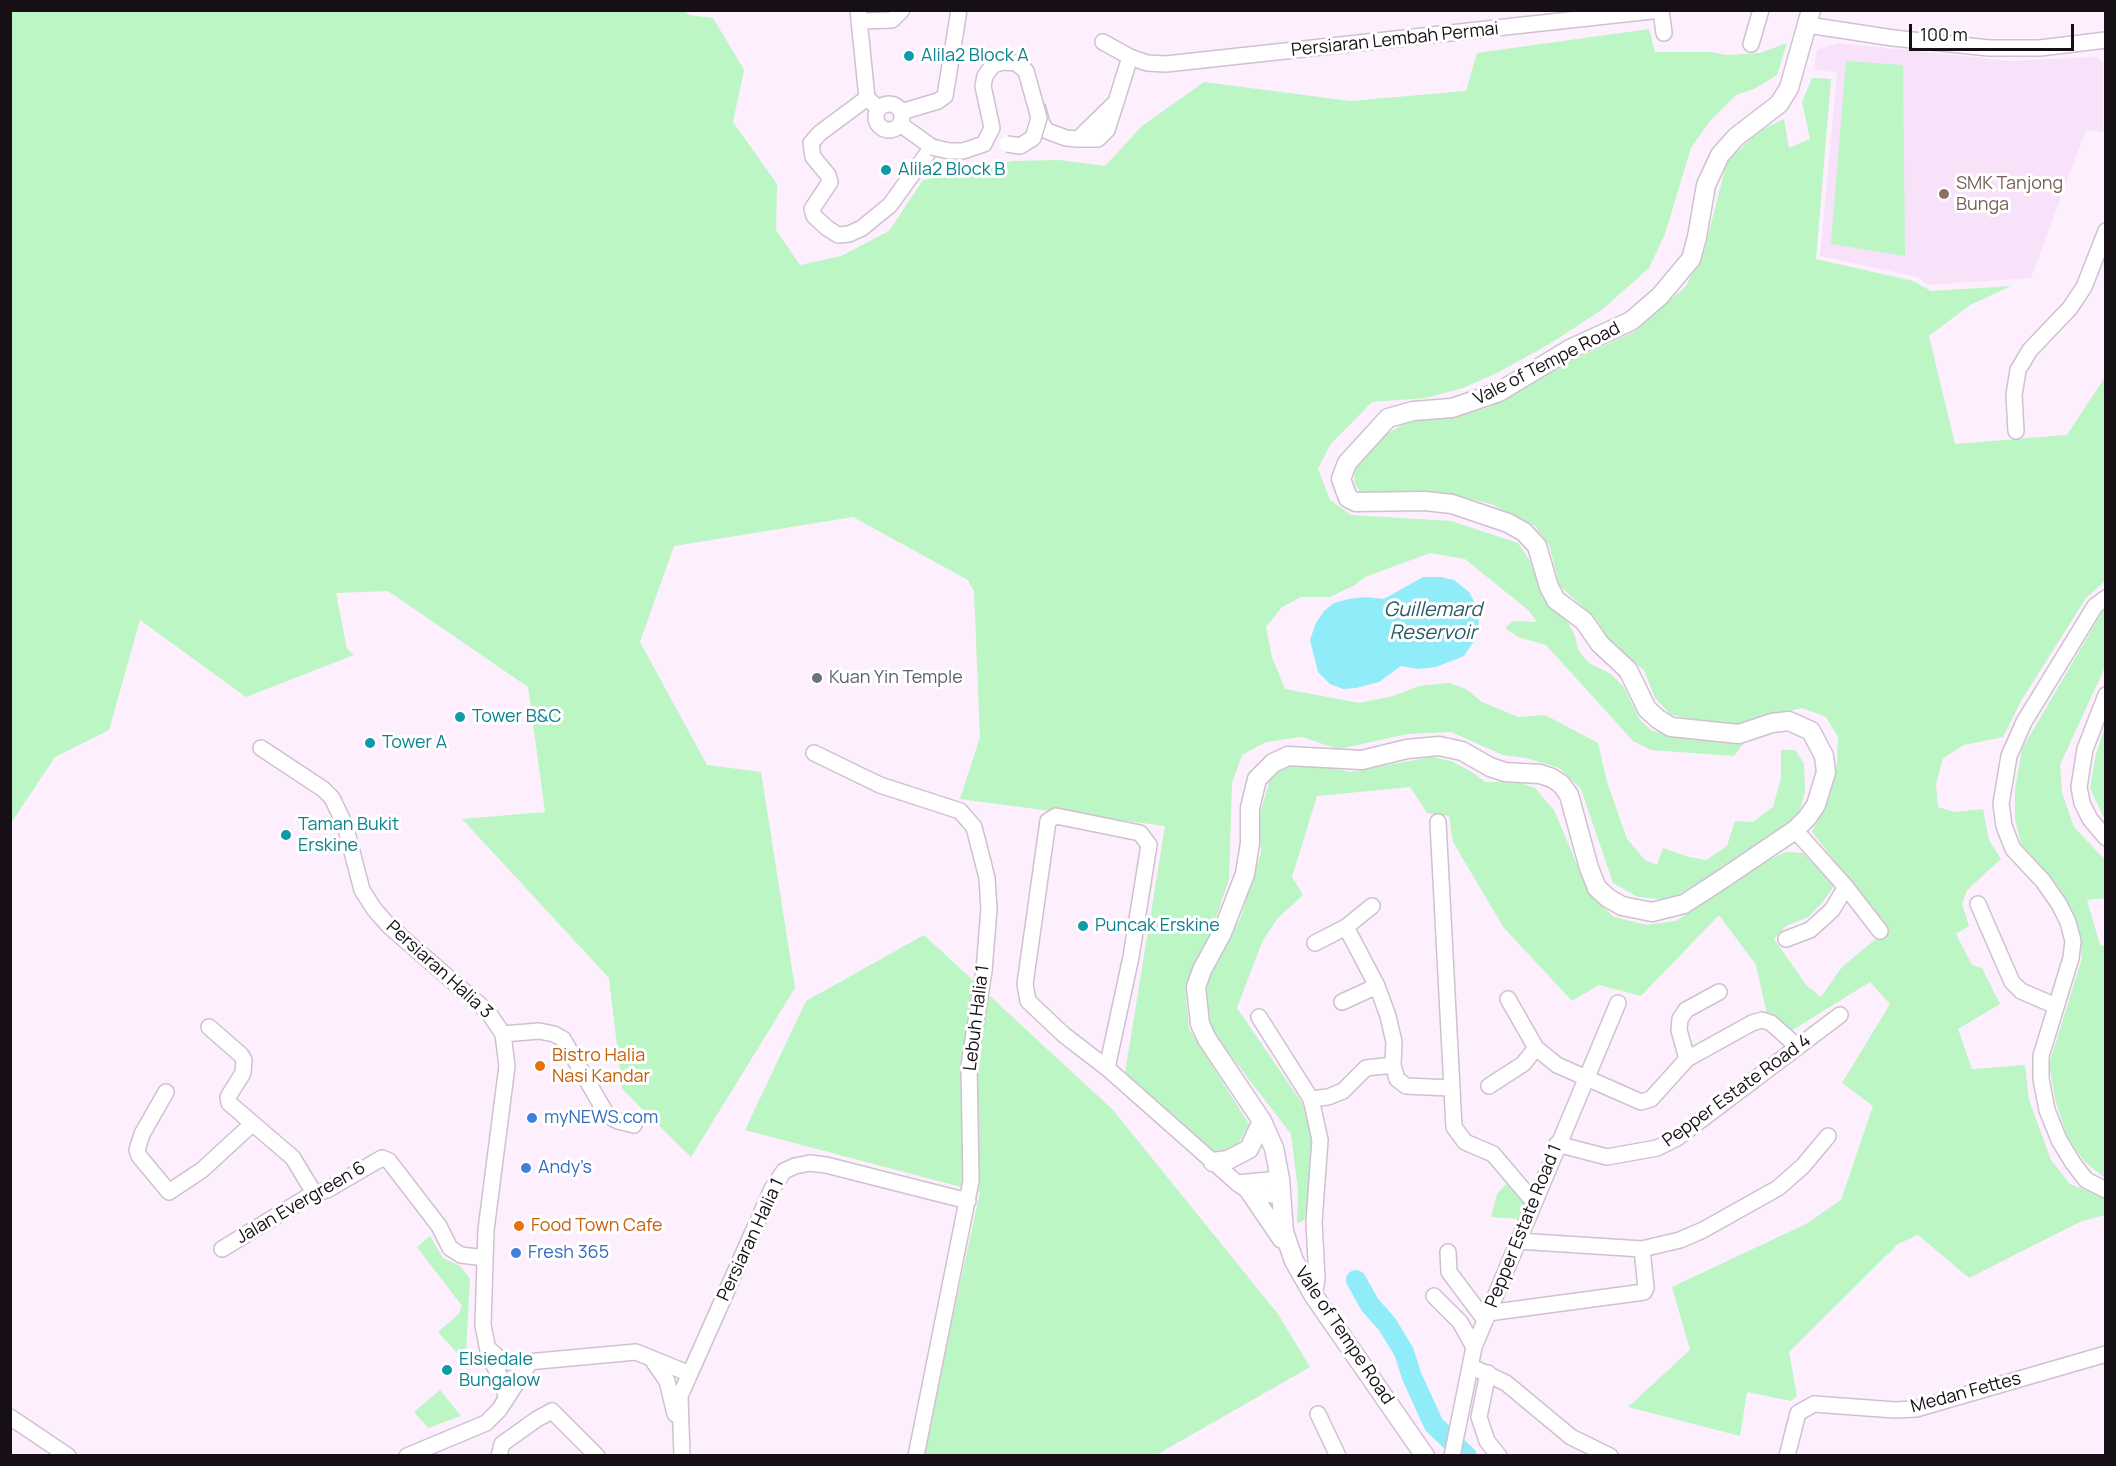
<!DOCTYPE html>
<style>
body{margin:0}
#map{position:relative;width:2116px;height:1466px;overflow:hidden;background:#fdeffe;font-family:Manrope,sans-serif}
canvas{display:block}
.frame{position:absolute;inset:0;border:12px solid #161016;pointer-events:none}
.scale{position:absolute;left:1909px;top:24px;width:165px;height:27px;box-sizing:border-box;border:3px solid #161016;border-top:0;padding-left:8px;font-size:18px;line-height:21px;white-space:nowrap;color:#161016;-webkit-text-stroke:4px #fff;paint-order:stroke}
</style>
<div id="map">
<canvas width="2116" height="1466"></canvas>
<div class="frame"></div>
<div class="scale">100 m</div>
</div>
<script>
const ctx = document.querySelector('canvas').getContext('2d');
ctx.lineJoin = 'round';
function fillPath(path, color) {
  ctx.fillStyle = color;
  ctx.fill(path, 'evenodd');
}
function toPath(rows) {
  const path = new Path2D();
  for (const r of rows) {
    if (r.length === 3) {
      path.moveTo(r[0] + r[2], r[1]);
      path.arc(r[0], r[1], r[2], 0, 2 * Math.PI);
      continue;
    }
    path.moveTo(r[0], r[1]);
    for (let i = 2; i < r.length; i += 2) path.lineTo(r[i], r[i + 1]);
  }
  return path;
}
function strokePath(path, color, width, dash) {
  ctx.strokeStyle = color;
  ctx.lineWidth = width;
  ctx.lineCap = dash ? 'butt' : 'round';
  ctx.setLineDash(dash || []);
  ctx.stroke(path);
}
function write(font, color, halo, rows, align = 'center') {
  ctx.font = font + ' Manrope,sans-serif';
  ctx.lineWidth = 6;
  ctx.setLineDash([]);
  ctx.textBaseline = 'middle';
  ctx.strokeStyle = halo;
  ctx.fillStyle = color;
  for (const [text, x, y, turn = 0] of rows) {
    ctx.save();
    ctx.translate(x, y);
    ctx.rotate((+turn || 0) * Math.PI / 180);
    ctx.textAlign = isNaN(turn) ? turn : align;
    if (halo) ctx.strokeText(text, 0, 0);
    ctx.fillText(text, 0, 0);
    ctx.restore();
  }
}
const built = toPath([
 [1838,43,2011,61,2096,57,2103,62,2103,132,2086,130,2031,278,1927,285,1918,277,1820,256,1837,73,1814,69,1817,50]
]);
const green = toPath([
 [685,10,688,15,713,18,744,70,733,122,777,184,776,230,800,265,841,256,889,231,923,180,1013,161,1059,160,1105,166,1142,126,1204,82,1350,101,1466,91,1477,53,1649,29,1655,52,1710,52,1727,55,1760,53,1787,43,1777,75,1754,89,1736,95,1709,122,1691,148,1665,234,1649,268,1603,309,1551,343,1497,373,1463,388,1426,398,1372,402,1330,445,1318,469,1330,500,1351,515,1451,521,1518,543,1532,564,1542,595,1552,609,1567,621,1575,636,1578,650,1589,663,1611,674,1623,686,1640,720,1652,731,1687,738,1723,742,1746,740,1734,756,1651,750,1633,741,1546,645,1518,637,1505,628,1513,621,1537,622,1528,610,1465,559,1430,553,1365,577,1355,585,1330,597,1301,597,1282,607,1266,627,1272,657,1285,689,1359,703,1393,696,1419,686,1449,683,1466,689,1482,702,1518,717,1545,715,1598,743,1607,782,1627,839,1645,860,1657,865,1663,848,1689,857,1706,860,1727,846,1735,821,1753,822,1773,807,1781,778,1781,750,1795,750,1804,764,1805,792,1798,816,1697,884,1668,900,1638,897,1613,883,1581,789,1559,768,1526,758,1503,755,1451,732,1408,734,1338,749,1302,737,1266,742,1242,755,1232,783,1229,879,1207,945,1185,987,1189,1029,1249,1124,1236,1148,1214,1151,1125,1073,1165,826,960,799,980,737,974,591,968,580,853,517,674,546,640,642,707,765,761,772,795,988,691,1157,622,1089,609,978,462,819,545,812,528,687,388,591,336,593,347,649,354,655,246,697,140,620,109,730,55,757,11,823,11,11],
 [1846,61,1903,65,1905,256,1831,244],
 [1812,78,1831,79,1816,259,1913,281,1931,291,2011,286,1970,305,1929,336,1955,444,2067,435,2105,377,2105,581,2086,598,2021,701,2003,737,1964,745,1943,758,1936,784,1938,807,1954,812,1983,809,1989,840,2001,859,1967,890,1962,904,1969,926,1956,934,1972,965,1982,968,2000,1004,1958,1029,1972,1069,2025,1065,2029,1100,2051,1160,2070,1184,2105,1198,2105,1215,2082,1221,1969,1278,1918,1235,1898,1244,1789,1352,1797,1396,1791,1401,1747,1392,1740,1436,1628,1407,1690,1350,1672,1287,1806,1224,1841,1200,1873,1106,1842,1083,1890,1004,1870,982,1791,1031,1767,1014,1756,965,1719,915,1641,996,1599,985,1572,1001,1504,928,1453,842,1449,816,1427,813,1410,787,1317,796,1292,877,1303,895,1277,919,1262,942,1237,1008,1302,1103,1314,1144,1313,1175,1304,1220,1297,1224,1298,1190,1291,1134,1221,1043,1204,1015,1207,982,1240,919,1261,853,1259,816,1271,776,1291,766,1308,762,1349,772,1432,757,1451,761,1472,772,1485,782,1517,782,1535,788,1554,810,1590,895,1614,917,1647,925,1676,921,1772,858,1786,852,1803,853,1834,886,1822,903,1808,917,1786,926,1774,939,1807,986,1821,997,1842,967,1888,929,1812,832,1830,796,1837,763,1838,737,1826,717,1802,708,1733,725,1694,721,1670,714,1655,698,1644,670,1611,643,1596,619,1560,586,1549,545,1535,526,1491,504,1445,493,1362,495,1355,484,1354,471,1384,436,1405,423,1487,408,1570,361,1636,331,1686,286,1705,248,1727,161,1761,130,1784,119,1789,148,1810,139,1802,102],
 [2105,607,2105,667,2060,765,2062,793,2074,827,2105,860,2105,898,2087,900,2100,945,2105,946,2105,1178,2084,1161,2067,1137,2055,1099,2049,1064,2082,958,2078,926,2062,892,2021,844,2015,819,2015,789,2022,749],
 [2105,726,2105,820,2090,788,2095,758],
 [924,935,1113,1110,1278,1314,1310,1367,1156,1455,923,1455,980,1192,745,1130,806,1001],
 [1508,1182,1524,1204,1520,1219,1491,1217,1497,1194],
 [430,1236,443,1258,460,1266,470,1279,466,1351,473,1357,466,1363,438,1332,459,1314,462,1306,417,1247],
 [440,1390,461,1416,428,1428,414,1412]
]);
const water = toPath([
 [1423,577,1441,577,1454,580,1469,592,1477,607,1479,623,1474,641,1464,656,1436,667,1418,669,1401,666,1379,682,1356,688,1343,689,1330,684,1318,672,1310,640,1316,623,1324,611,1334,603,1349,599,1365,597,1384,599]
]);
const river = toPath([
 [1356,1280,1370,1305,1387,1324,1404,1352,1412,1377,1434,1425,1467,1456]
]);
const minor = toPath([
 [858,10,867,98,879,109],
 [860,21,892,20,902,10],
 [1808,25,1893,38,1989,48,2040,48,2106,40],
 [1103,42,1130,57,1147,63,1166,64,1661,10,1664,33],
 [1751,44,1761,10],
 [867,98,820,133,811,143,813,157,828,175,830,182,812,209,814,216,827,228,838,235,849,234,862,228,890,205,932,147,900,124],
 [1116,102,1078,139,1098,139,1107,130,1116,102,1130,57],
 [889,117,13],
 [1038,109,1042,124,1047,131,1066,138,1078,139],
 [901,112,938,101,945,96,959,10],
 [2016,431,2014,395,2018,370,2030,350,2070,308,2084,287,2106,231],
 [2106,598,2095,606,2024,722,2009,756,2001,804,2004,826,2013,849,2043,881,2059,904,2068,922,2073,941,2071,958,2041,1056,2041,1079,2047,1110,2059,1140,2073,1163,2086,1180,2106,1190],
 [2106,695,2085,749,2079,787,2082,803,2090,819,2106,838],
 [261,748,323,789,332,798,345,825,362,890,374,909,389,926,488,1012,503,1034,507,1066,486,1230,483,1325,489,1356,504,1384,506,1399],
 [814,753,880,785,960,811,974,827,987,878,989,909,984,971,969,1065,971,1181,916,1456],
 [1438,822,1454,1127,1465,1142,1493,1154,1533,1201],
 [1795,830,1846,887,1880,931],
 [1978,904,2012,982,2021,991,2056,1006],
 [1346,927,1377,986,1388,1016,1394,1042,1393,1065,1397,1079,1406,1086,1450,1088],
 [1786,939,1810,930,1832,910,1846,887],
 [1315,943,1346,927,1372,906],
 [1508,999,1536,1048,1557,1065,1641,1102,1651,1099,1687,1059,1752,1023,1762,1020,1771,1023,1798,1047],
 [1342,1002,1377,986],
 [1259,1017,1311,1099,1320,1140,1314,1222,1317,1279,1314,1296],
 [209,1027,241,1055,244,1060,243,1073,228,1097,229,1103,293,1158,314,1193],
 [503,1034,539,1031,554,1034,563,1039,607,1115,618,1121,634,1125],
 [1687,1059,1679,1030,1680,1019,1686,1010,1719,992],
 [1107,1068,1131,957,1149,845,1140,833,1056,816,1048,821,1025,984,1028,1001,1064,1035,1107,1068,1237,1183,1250,1192,1281,1196],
 [1489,1086,1523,1064,1536,1048],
 [166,1092,142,1134,137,1150,139,1156,169,1192,202,1170,252,1124],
 [1311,1099,1328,1097,1343,1091,1366,1068,1393,1065],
 [1557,1144,1607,1157,1657,1148,1677,1138,1840,1015],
 [1237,1183,1280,1179],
 [1518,1241,1642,1249,1680,1240,1703,1230,1778,1188,1803,1166,1828,1136],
 [222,1249,314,1193,327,1190,382,1158,389,1161,439,1226,450,1248,461,1255,485,1258],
 [1448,1252,1449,1272,1485,1320],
 [1434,1296,1460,1322,1474,1347],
 [1488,1313,1644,1292,1646,1288,1642,1249],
 [489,1349,502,1361,516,1363,636,1352,690,1374],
 [651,1358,667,1381,675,1414],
 [1470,1366,1506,1383,1571,1437,1610,1456],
 [1488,1373,1479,1417,1487,1441,1499,1456],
 [1318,1414,1338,1456],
 [10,1417,68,1456],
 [407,1456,486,1423,499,1410,530,1362],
 [499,1456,502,1444,537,1419,552,1411,597,1456],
 [682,1456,680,1396,772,1189,784,1171,795,1166,810,1163,826,1165,968,1201],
 [1452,1456,1474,1347,1618,1003],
 [1787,1456,1798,1413,1814,1404,1895,1410,1916,1409,2106,1354]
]);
const major = toPath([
 [1213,1162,1228,1160,1249,1149,1262,1121],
 [1250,1192,1282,1239],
 [1425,1456,1314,1296,1294,1261,1284,1232,1280,1179,1274,1148,1262,1121,1207,1039,1200,1024,1196,987,1202,970,1222,933,1245,874,1250,843,1250,808,1257,779,1273,763,1288,756,1362,760,1407,749,1439,746,1462,751,1490,767,1505,772,1540,774,1552,778,1561,784,1569,795,1589,868,1597,888,1608,898,1622,906,1652,912,1684,904,1718,882,1795,830,1807,818,1816,805,1826,772,1824,756,1811,731,1789,721,1772,723,1739,734,1671,727,1658,719,1647,709,1628,670,1600,644,1584,621,1556,600,1549,587,1537,546,1524,532,1508,523,1452,504,1425,501,1356,502,1348,498,1341,479,1347,463,1388,418,1413,411,1452,408,1499,392,1570,349,1631,321,1660,296,1691,259,1697,237,1706,185,1720,155,1736,137,1779,104,1789,88,1811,10]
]);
const minorBridge = toPath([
 [932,147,949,151,963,151,984,144,992,128,983,86,985,76,993,65,1003,62,1016,63,1026,71,1039,118,1033,138,1020,146,1007,144]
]);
const markers = [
 [909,56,6,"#0f9aa8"],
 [886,170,6,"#0f9aa8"],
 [1944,194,6,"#8d6e63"],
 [817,678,6,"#6b7280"],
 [460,717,6,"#0f9aa8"],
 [370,743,6,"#0f9aa8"],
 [286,835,6,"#0f9aa8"],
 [1083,926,6,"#0f9aa8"],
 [540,1066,6,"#e8710a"],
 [532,1118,6,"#3f7fe0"],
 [526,1168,6,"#3f7fe0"],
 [519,1226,6,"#e8710a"],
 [516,1253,6,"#3f7fe0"],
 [447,1370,6,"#0f9aa8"]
];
const streetNames = [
 ["Persiaran Lembah Permai",1395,40,-6],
 ["Vale of Tempe Road",1547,364,-27],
 ["Persiaran Halia 3",439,970,42],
 ["Lebuh Halia 1",977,1018,-83],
 ["Pepper Estate Road 4",1737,1091,-36],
 ["Jalan Evergreen 6",301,1203,-30],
 ["Pepper Estate Road 1",1524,1226,-68],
 ["Persiaran Halia 1",751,1240,-65],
 ["Vale of Tempe Road",1344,1336,56],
 ["Medan Fettes",1966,1393,-15]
];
const cultureNames = [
 ["Alila2 Block A",921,56],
 ["Alila2 Block B",898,170],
 ["Tower B&C",472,717],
 ["Tower A",382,743],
 ["Taman Bukit",298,825],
 ["Erskine",298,846],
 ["Puncak Erskine",1095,926],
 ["Elsiedale",459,1360],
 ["Bungalow",459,1381]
];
const educationNames = [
 ["SMK Tanjong",1956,184],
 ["Bunga",1956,205]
];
const worshipNames = [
 ["Kuan Yin Temple",829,678]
];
const foodNames = [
 ["Bistro Halia",552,1056],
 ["Nasi Kandar",552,1077],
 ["Food Town Cafe",531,1226]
];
const shopNames = [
 ["myNEWS.com",544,1118],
 ["Andy's",538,1168],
 ["Fresh 365",528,1253]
];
const waterNames = [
 ["Guillemard",1433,610],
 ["Reservoir",1433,633]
];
fillPath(built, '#f8e2f9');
fillPath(green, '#bbf6c4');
fillPath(water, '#90ecf8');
strokePath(river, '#90ecf8', 20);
strokePath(minor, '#d0c1d2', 18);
strokePath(major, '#d0c1d2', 21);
strokePath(minor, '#fff', 15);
strokePath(major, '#fff', 18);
strokePath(minorBridge, '#d0c1d2', 18, []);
strokePath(minorBridge, '#fff', 15);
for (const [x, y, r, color] of markers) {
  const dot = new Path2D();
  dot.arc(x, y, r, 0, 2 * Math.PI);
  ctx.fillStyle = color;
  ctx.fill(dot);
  strokePath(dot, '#fff', 2);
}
write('18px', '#161016', '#fff', streetNames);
write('18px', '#0d838f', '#fff', cultureNames, 'left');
write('18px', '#785e54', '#fff', educationNames, 'left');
write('18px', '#5b616d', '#fff', worshipNames, 'left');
write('18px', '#c56008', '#fff', foodNames, 'left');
write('18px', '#366cbe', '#fff', shopNames, 'left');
write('italic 20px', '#285c63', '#fff', waterNames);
</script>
